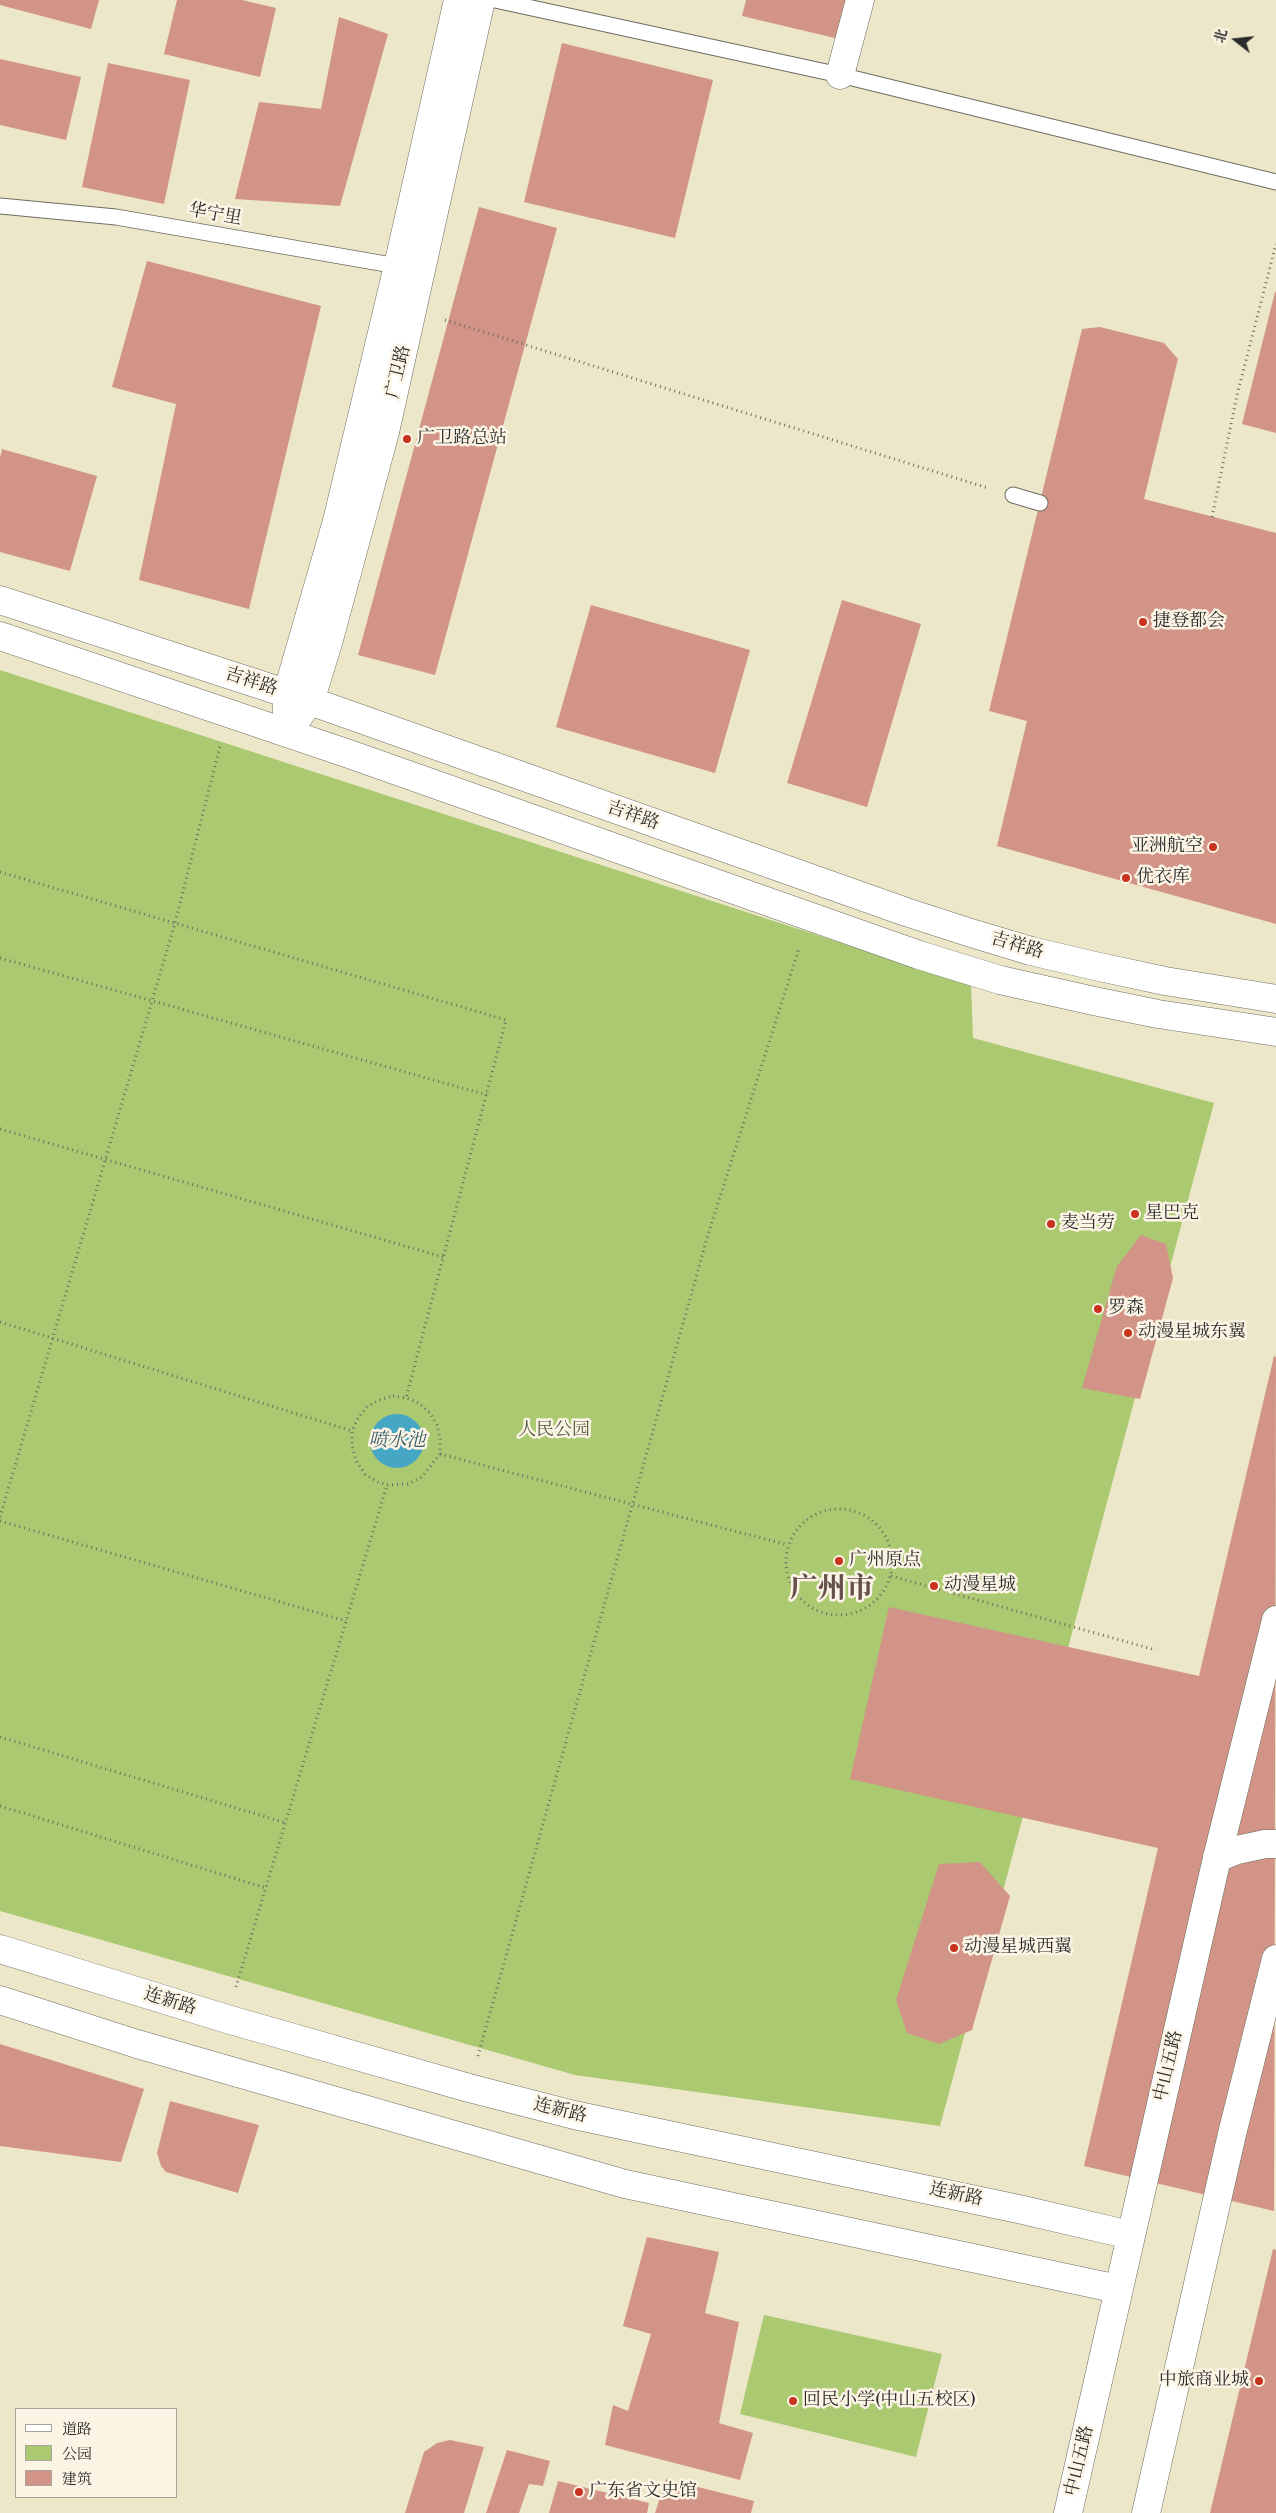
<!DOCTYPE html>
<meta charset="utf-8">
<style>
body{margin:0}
#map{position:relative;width:1276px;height:2513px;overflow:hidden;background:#ede7c9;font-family:"Libre Bodoni","Noto Serif SC",serif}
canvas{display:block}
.legend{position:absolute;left:15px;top:2408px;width:162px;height:90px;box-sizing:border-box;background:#fcf5e5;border:1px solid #a8a49b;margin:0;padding:6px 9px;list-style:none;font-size:15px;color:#2b2b2b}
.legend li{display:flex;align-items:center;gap:10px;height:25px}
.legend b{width:25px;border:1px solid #a8a49b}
.north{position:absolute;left:1211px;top:15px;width:50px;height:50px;-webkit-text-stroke:4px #fcf5e5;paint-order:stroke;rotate:286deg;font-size:14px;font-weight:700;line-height:20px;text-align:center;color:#2b2b2b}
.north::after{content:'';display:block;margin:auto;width:18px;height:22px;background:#2b2b2b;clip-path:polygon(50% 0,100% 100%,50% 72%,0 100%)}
</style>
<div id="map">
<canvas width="1276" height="2513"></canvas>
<ul class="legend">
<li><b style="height:6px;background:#fff"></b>道路</li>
<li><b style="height:14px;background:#aac971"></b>公园</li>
<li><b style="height:14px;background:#d29486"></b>建筑</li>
</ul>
<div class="north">北</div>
</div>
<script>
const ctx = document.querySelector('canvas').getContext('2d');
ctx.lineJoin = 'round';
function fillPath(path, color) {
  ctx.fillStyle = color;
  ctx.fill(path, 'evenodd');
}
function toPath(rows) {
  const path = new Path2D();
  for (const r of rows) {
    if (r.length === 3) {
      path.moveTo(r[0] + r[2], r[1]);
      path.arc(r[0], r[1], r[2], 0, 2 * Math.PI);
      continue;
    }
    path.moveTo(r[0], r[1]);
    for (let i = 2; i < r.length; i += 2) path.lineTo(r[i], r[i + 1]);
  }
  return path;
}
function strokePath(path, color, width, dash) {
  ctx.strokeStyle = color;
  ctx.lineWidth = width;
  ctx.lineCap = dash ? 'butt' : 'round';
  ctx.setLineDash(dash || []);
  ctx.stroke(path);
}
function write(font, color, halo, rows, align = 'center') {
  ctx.font = font + ' "Libre Bodoni","Noto Serif SC",serif';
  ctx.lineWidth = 5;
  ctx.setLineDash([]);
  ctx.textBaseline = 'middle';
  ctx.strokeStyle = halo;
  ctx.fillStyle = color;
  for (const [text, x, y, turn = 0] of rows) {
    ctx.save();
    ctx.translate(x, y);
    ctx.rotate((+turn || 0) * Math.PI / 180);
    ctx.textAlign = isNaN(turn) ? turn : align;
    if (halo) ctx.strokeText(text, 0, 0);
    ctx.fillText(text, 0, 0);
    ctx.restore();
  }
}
const green = toPath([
 [0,670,971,985,973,1038,1214,1103,940,2126,575,2075,0,1911],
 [764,2315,942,2354,916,2457,740,2414]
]);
const water = toPath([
 [397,1441,27]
]);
const building = toPath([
 [0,0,99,0,91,29,0,5],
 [177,0,242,0,276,8,260,77,164,54],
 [746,0,848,0,839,39,742,16],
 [339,17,388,34,340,206,235,199,259,102,321,109],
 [562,43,713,80,675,238,524,202],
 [0,59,81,77,66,140,0,125],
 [108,63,190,80,164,204,82,187],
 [479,207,557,228,435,675,358,655],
 [147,261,321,306,249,609,139,580,176,404,112,387],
 [1275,292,1276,292,1276,433,1242,424],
 [1100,327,1164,343,1178,359,1144,499,1276,533,1276,924,997,846,1027,721,989,711,1082,329],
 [2,449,97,476,70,571,0,552,0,458],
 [842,600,921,624,867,807,787,783],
 [591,605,750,650,715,773,556,727],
 [1141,1235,1166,1244,1173,1278,1140,1399,1082,1388,1117,1266],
 [1274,1356,1276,1357,1274,2211,1084,2166,1158,1848,850,1779,889,1607,1199,1676],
 [980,1862,1010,1896,972,2030,939,2044,907,2033,896,2000,939,1864],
 [0,2044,144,2089,121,2162,0,2146],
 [170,2101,259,2125,238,2193,166,2172,161,2166,157,2153],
 [647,2237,719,2252,705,2313,739,2322,719,2423,753,2433,740,2480,605,2445,613,2405,628,2411,651,2334,623,2326],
 [1273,2249,1276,2250,1276,2513,1210,2513],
 [450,2440,484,2447,464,2513,405,2513,424,2452,437,2443],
 [507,2450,550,2461,543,2486,529,2484,519,2513,486,2513],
 [666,2479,754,2501,751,2513,655,2513],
 [558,2481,649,2503,647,2513,549,2513]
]);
const path = toPath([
 [445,320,988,488],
 [1212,517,1237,395,1276,244],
 [0,872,506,1020,406,1398],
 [0,958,487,1095],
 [0,1129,443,1257],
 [0,1322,352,1431],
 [393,1396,406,1398,419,1403,430,1413,437,1425,440,1439,440,1454,422,1477,408,1484,387,1485,378,1482,365,1474,356,1461,352,1446,352,1431,358,1418,367,1407,379,1400,393,1396],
 [440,1454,788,1545],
 [839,1562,53],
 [0,1517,175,923,220,746],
 [0,1521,346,1621],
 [891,1576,1156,1650],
 [0,1737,286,1823],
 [0,1806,266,1888],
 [236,1987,387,1485],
 [478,2056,707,1238,799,948]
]);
const service = toPath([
 [495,0,840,75,1276,182],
 [0,206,116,217,403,267],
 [1013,495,1040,503]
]);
const minor = toPath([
 [840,75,860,0]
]);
const tertiary = toPath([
 [0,600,310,701,906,912,971,933,1031,951,1095,966,1165,981,1276,999],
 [0,636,349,754,919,955,1000,980,1094,1001,1158,1014,1276,1032],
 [287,712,287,694,337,521,398,266,458,0],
 [299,716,310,701,328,643,385,432,481,0],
 [0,1949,227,2019,469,2088,574,2115,1023,2210,1130,2235],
 [0,2000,137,2044,625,2184,1118,2289]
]);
const secondary = toPath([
 [1217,1858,1237,1850,1265,1844,1276,1844]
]);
const primary = toPath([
 [1068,2513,1217,1858,1276,1620],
 [1146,2513,1232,2134,1276,1959]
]);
const markers = [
 [407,439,5,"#c8321e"],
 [1143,622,5,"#c8321e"],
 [1213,847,5,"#c8321e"],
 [1126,878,5,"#c8321e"],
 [1135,1214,5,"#c8321e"],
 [1051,1224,5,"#c8321e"],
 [1098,1309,5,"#c8321e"],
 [1128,1333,5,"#c8321e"],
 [839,1561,5,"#c8321e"],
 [934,1586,5,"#c8321e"],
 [954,1948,5,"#c8321e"],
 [1259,2381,5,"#c8321e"],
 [793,2401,5,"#c8321e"],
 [579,2492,5,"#c8321e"]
];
const streetNames = [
 ["华宁里",215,215,10],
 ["广卫路",399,372,-77],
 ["吉祥路",251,682,18],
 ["吉祥路",633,816,19],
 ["吉祥路",1017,946,16],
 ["连新路",170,2002,17],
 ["中山五路",1169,2066,-77],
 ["连新路",560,2111,14],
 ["连新路",956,2195,12],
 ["中山五路",1080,2461,-77]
];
const poiNames = [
 ["广卫路总站",417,439],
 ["捷登都会",1153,622],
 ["亚洲航空",1203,847,"right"],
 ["优衣库",1136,878],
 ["星巴克",1145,1214],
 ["麦当劳",1061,1224],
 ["罗森",1108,1309],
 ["动漫星城东翼",1138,1333],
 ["广州原点",849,1561],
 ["动漫星城",944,1586],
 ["动漫星城西翼",964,1948],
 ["中旅商业城",1249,2381,"right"],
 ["回民小学(中山五校区)",803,2401],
 ["广东省文史馆",589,2492]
];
const parkNames = [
 ["人民公园",554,1431]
];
const waterNames = [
 ["喷水池",397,1441]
];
const townNames = [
 ["广州市",832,1590]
];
fillPath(green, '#aac971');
fillPath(water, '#46a7c5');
fillPath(building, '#d29486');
strokePath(service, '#6f6d62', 17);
strokePath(minor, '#6f6d62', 29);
strokePath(tertiary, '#6f6d62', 29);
strokePath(secondary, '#6f6d62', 29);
strokePath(primary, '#6f6d62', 29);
strokePath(path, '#6f6d62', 3, [1, 4]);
strokePath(service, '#fff', 15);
strokePath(minor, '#fff', 28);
strokePath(tertiary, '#fff', 28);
strokePath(secondary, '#fff', 28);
strokePath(primary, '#fff', 28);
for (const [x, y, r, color] of markers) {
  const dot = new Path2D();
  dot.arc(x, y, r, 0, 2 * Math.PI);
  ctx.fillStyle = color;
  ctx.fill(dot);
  strokePath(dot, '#fcf5e5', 2);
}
write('18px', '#2b2b2b', '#fcf5e5', streetNames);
write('18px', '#2b2b2b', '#fcf5e5', poiNames, 'left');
write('18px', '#515a40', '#fcf5e5', parkNames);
write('italic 19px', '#365d69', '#fcf5e5', waterNames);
write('bold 28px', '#65504b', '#fcf5e5', townNames);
</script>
